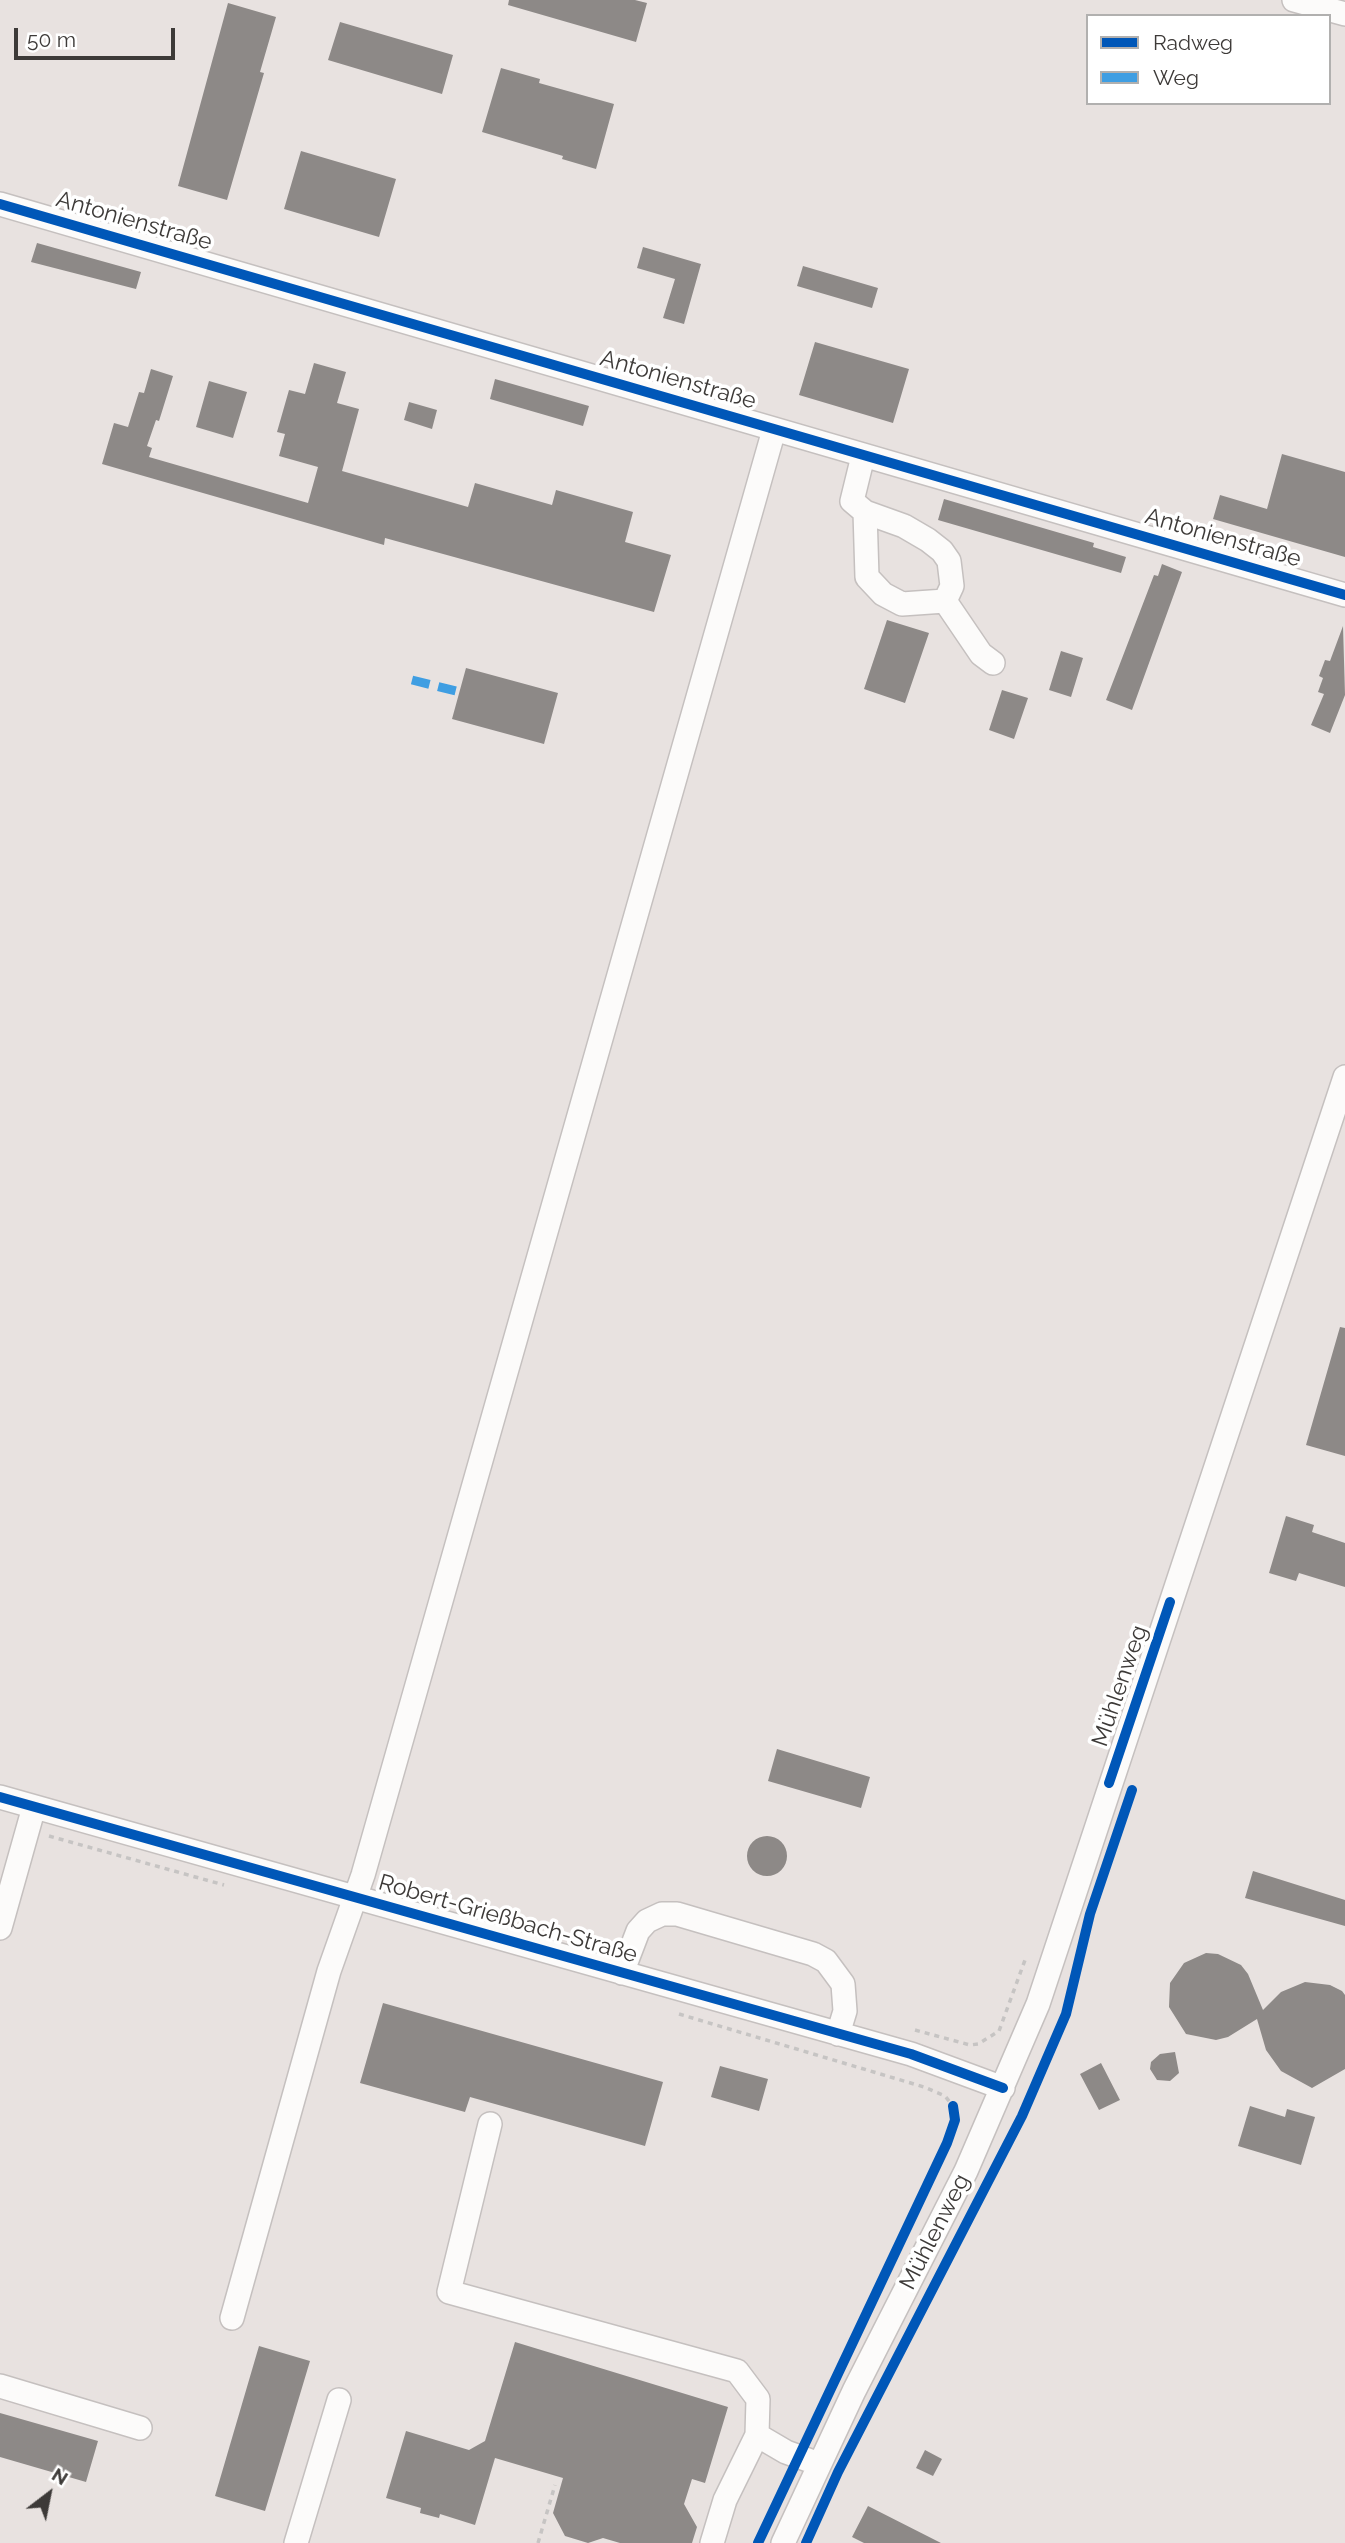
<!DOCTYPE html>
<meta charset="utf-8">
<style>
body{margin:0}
#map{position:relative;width:1345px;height:2543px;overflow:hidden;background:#e8e2e0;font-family:Raleway,sans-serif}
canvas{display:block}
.legend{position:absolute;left:1086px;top:14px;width:245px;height:91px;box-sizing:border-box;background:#fff;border:2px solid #b1b0af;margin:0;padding:9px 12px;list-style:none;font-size:21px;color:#3d3a38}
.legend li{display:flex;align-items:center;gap:14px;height:35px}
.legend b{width:35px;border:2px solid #b1b0af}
.north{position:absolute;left:14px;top:2459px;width:70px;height:70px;-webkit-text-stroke:5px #fff;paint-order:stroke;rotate:32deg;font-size:19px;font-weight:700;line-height:28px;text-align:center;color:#3d3a38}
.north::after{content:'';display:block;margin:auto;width:24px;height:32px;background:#3d3a38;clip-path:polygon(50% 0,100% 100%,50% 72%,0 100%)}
.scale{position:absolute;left:14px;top:28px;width:161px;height:32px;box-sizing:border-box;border:4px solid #3d3a38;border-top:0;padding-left:9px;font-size:21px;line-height:24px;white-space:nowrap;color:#3d3a38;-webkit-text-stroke:5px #fff;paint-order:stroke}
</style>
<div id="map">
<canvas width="1345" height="2543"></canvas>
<ul class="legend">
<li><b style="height:9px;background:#0057b8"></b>Radweg</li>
<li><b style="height:9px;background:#3f9ee2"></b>Weg</li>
</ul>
<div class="north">N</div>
<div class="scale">50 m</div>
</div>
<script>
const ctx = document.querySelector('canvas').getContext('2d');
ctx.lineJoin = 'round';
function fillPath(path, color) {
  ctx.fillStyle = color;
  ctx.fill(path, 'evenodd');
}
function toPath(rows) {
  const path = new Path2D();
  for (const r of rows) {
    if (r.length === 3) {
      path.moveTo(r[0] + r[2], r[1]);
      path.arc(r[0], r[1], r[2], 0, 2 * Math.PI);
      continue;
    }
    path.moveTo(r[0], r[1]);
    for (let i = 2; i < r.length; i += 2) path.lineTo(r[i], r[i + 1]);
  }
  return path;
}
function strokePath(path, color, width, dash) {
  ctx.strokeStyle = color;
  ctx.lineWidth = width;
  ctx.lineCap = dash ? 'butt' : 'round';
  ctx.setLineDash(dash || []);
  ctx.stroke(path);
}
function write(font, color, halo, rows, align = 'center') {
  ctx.font = font + ' Raleway,sans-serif';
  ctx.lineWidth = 7;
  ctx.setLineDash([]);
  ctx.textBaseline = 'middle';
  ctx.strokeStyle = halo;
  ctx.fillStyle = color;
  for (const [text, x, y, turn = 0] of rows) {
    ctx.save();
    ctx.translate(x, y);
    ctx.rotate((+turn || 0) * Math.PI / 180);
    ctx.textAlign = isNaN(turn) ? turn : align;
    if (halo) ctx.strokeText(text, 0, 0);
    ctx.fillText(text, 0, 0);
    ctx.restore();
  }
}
const building = toPath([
 [509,0,635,0,647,3,636,42,508,5],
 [228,3,276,17,260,72,264,73,227,200,178,186],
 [340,22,453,55,442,94,328,60],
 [501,68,540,79,539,83,614,104,596,169,562,159,563,156,482,132],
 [301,151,396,179,379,237,284,209],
 [37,243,141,272,136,289,31,262],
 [643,247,701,264,684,324,663,318,675,279,637,268],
 [803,266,878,288,872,308,797,286],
 [815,342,909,369,893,423,799,395],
 [314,363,346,372,337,403,359,409,342,471,468,507,475,483,552,505,556,490,633,512,625,542,671,555,654,612,385,538,384,545,102,464,114,423,128,427,139,392,144,393,151,369,173,376,159,421,156,420,147,446,152,448,149,457,308,503,318,467,279,456,285,434,277,432,289,390,305,394],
 [495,379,589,406,583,426,490,399],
 [209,381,247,392,233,438,196,427],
 [409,402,437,410,432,429,404,420],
 [1282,454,1345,472,1345,557,1213,519,1220,495,1267,509],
 [944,499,1094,543,1093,547,1126,557,1121,573,938,520],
 [1162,564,1182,572,1132,710,1106,700,1154,575,1158,576],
 [887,620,929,633,905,703,864,689],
 [1343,626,1345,695,1330,733,1311,725,1324,694,1318,692,1323,678,1319,676,1325,660,1330,661],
 [1061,651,1083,658,1071,697,1049,690],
 [466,668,558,693,544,744,452,719],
 [1002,690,1028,698,1014,739,989,730],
 [1340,1327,1345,1328,1345,1456,1306,1445],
 [1286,1516,1314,1525,1312,1532,1345,1543,1345,1587,1299,1573,1296,1581,1269,1573],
 [777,1749,870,1777,861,1808,768,1781],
 [767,1856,20],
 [1253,1871,1345,1900,1345,1926,1245,1898],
 [1206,1953,1218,1954,1241,1965,1248,1974,1263,2010,1281,1992,1305,1982,1330,1985,1342,1991,1345,1995,1345,2069,1312,2088,1281,2071,1266,2050,1257,2019,1228,2037,1216,2040,1186,2034,1169,2007,1170,1983,1184,1963],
 [383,2003,663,2082,645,2146,470,2097,465,2112,360,2083],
 [1175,2052,1179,2073,1170,2081,1157,2080,1150,2069,1151,2062,1160,2054],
 [1101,2063,1120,2100,1099,2110,1080,2074],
 [720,2066,768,2079,759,2111,711,2097],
 [1250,2106,1285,2117,1287,2109,1315,2117,1301,2165,1238,2146],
 [515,2342,728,2407,705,2483,692,2479,684,2504,697,2527,692,2543,620,2543,603,2538,588,2543,565,2536,553,2513,563,2478,495,2458,475,2525,440,2514,439,2518,420,2513,421,2508,386,2498,406,2431,469,2450,485,2441],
 [259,2346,310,2361,265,2511,215,2496],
 [0,2413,98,2441,86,2482,0,2457],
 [925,2450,942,2459,933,2476,916,2468],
 [868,2506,941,2543,864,2543,852,2537]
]);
const path = toPath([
 [49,1836,224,1885],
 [679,2014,924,2087,945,2096,953,2106],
 [915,2030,970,2045,978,2044,999,2031,1025,1960],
 [538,2543,555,2485]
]);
const minor = toPath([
 [1294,0,1345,14],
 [0,204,1345,595],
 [863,456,852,501,865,512,904,526,928,540,942,551,949,561,952,586,945,601,902,604,883,594,867,577,865,512],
 [945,601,981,654,993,663],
 [0,1797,911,2054,1003,2088],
 [0,1928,34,1807],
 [622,1973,638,1931,647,1921,662,1914,677,1914,813,1954,826,1961,843,1984,845,2011,838,2034],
 [490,2124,449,2292,737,2371,758,2399,757,2435],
 [232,2318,329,1971,363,1875,774,430],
 [0,2386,140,2428],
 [296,2543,339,2400],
 [712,2543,725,2500,757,2435,786,2452,819,2464],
 [783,2543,854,2391,966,2171,1038,2004,1345,1077]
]);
const quiet = toPath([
 [412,680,460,692]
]);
const cycleway = toPath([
 [0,204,1345,595],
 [1109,1783,1170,1602],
 [0,1797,911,2054,1003,2088],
 [758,2543,947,2143,955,2120,953,2106],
 [806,2543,838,2472,1022,2116,1066,2014,1090,1914,1132,1790]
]);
const streetNames = [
 ["Antonienstraße",134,221,16],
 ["Antonienstraße",678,380,16],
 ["Antonienstraße",1223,538,16],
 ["Mühlenweg",1120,1686,-71],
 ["Robert-Grießbach-Straße",508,1919,16],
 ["Mühlenweg",935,2232,-63]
];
fillPath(building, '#8d8987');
strokePath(minor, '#c5c0bf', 26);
strokePath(path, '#c6c4c3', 3.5, [5, 5]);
strokePath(minor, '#fcfbfa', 23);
strokePath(quiet, '#3f9ee2', 9, [18, 9]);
strokePath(cycleway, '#0057b8', 10);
write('23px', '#3d3a38', '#fff', streetNames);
</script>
